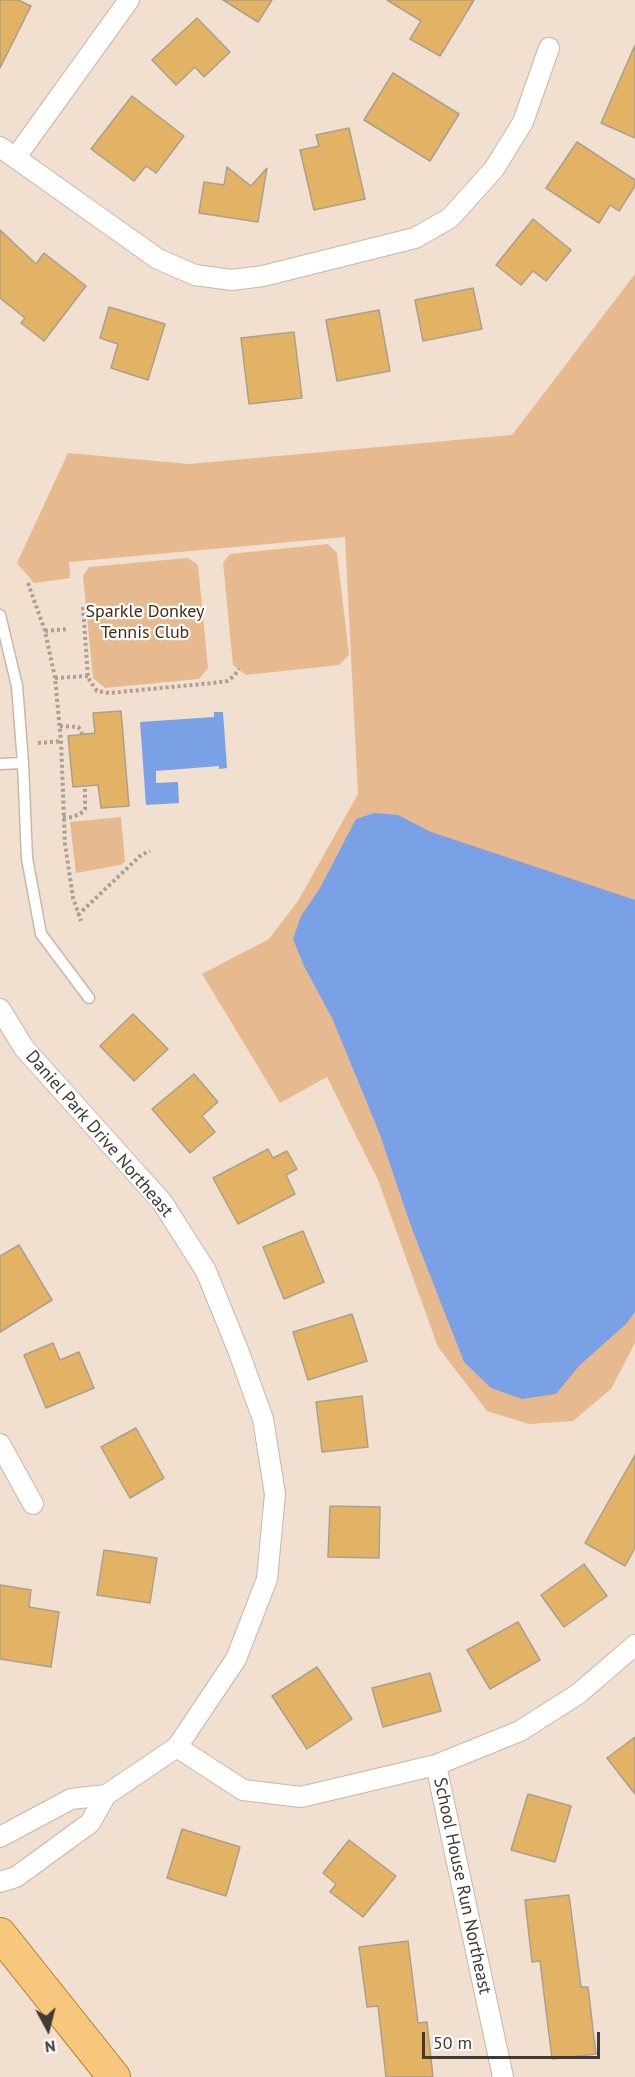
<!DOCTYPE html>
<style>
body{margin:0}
#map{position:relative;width:635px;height:2077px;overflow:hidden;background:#f1dfcf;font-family:"PT Sans",sans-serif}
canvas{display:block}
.north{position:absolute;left:18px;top:1999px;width:60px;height:60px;-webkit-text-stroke:4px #fff;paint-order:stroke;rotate:173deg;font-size:16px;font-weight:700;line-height:24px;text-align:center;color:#413a33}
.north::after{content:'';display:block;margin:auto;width:21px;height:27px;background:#413a33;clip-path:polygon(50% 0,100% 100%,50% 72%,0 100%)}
.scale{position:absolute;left:422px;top:2032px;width:178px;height:27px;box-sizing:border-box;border:3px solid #413a33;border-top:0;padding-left:8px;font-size:18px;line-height:21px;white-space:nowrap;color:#413a33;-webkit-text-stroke:4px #fff;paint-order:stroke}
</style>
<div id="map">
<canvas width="635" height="2077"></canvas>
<div class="north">N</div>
<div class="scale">50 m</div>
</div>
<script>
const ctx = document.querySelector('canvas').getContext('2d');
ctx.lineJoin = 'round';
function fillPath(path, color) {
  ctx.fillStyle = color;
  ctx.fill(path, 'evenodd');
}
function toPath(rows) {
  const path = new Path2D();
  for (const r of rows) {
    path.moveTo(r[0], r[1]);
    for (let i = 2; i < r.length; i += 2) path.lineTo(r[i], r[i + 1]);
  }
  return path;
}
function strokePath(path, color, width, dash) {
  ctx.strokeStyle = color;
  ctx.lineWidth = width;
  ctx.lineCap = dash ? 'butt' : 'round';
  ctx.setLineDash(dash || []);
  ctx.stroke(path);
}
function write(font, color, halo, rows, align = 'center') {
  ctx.font = font + ' "PT Sans",sans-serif';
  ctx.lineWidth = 4.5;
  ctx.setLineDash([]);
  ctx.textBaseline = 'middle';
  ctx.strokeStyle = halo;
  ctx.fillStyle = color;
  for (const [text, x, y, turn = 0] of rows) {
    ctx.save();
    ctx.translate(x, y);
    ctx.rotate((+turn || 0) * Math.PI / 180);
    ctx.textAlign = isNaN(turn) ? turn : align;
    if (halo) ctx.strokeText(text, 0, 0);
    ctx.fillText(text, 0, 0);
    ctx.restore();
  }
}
const green = toPath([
 [635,274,635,1343,611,1389,573,1421,529,1424,487,1411,438,1347,378,1180,327,1077,280,1103,202,974,269,939,298,901,358,794,345,537,69,562,70,578,34,583,17,563,68,453,189,464,512,435],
 [328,544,337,553,349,655,339,665,246,675,233,665,223,563,230,554],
 [188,558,198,565,208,668,199,679,105,688,93,678,83,576,89,567],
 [121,817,125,862,120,865,76,873,70,822]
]);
const water = toPath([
 [214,712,223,712,227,768,219,769,219,766,156,771,156,783,178,782,179,803,146,805,140,722,214,717],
 [374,813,398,815,431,832,635,900,635,1312,627,1323,579,1366,556,1394,522,1399,491,1388,464,1362,412,1229,379,1132,332,1018,304,966,293,939,301,916,320,888,356,819]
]);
const building = toPath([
 [0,0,18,0,31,6,0,68,0,0],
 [223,0,272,0,258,22,223,0],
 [387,0,474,0,440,56,410,39,421,21,387,0],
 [197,18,230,52,204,77,195,67,176,85,152,60,197,18],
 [635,45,635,138,601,123,635,45],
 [393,73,459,114,430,161,364,120,393,73],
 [132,96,184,136,156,173,146,166,134,181,91,149,132,96],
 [349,128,365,199,314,210,300,150,319,146,316,135,349,128],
 [577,142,635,180,635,186,619,211,610,205,599,223,546,188,577,142],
 [227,167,251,186,267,168,258,222,199,213,204,182,224,185,227,167],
 [533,219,571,250,546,281,533,271,521,285,496,265,533,219],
 [0,230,36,264,44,253,86,286,44,341,21,323,25,318,0,298,0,230],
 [473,288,482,329,423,341,415,300,473,288],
 [109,307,165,324,148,380,111,368,118,344,100,338,109,307],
 [379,310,390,371,337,381,326,320,379,310],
 [294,332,302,398,249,404,241,338,294,332],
 [121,711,129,806,101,808,98,785,73,787,68,736,95,733,93,713,121,711],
 [133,1014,168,1049,134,1081,100,1046,133,1014],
 [194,1074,218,1102,202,1116,215,1132,190,1153,152,1109,194,1074],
 [268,1149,273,1158,287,1151,297,1169,286,1175,295,1194,238,1224,213,1178,268,1149],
 [303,1231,324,1282,284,1299,263,1247,303,1231],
 [19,1245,52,1300,0,1332,0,1256,19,1245],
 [352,1314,367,1361,308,1380,293,1332,352,1314],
 [53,1343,60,1360,79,1352,94,1388,46,1408,24,1355,53,1343],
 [362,1396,368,1447,322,1452,316,1402,362,1396],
 [136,1428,164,1478,130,1498,101,1447,136,1428],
 [635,1455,635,1548,625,1566,585,1543,635,1455],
 [330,1506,380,1507,379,1558,328,1557,330,1506],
 [104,1550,157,1558,150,1603,97,1595,104,1550],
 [584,1564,607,1596,564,1627,541,1595,584,1564],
 [0,1585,31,1590,29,1607,59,1612,51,1667,0,1659,0,1585],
 [518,1622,540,1660,490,1689,467,1650,518,1622],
 [317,1667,352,1719,307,1749,272,1696,317,1667],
 [430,1673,441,1711,383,1727,372,1688,430,1673],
 [635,1737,635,1794,607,1758,635,1737],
 [528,1794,571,1806,555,1862,511,1850,528,1794],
 [182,1829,240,1847,226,1896,167,1878,182,1829],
 [349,1840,396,1876,363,1917,330,1892,336,1884,323,1873,349,1840],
 [569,1895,581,1987,588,1987,596,2054,552,2059,540,1961,532,1962,525,1900,569,1895],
 [408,1941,418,2023,427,2022,433,2077,386,2077,378,2006,367,2007,359,1947,408,1941]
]);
const path = toPath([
 [28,583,45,631,55,678,61,741,65,844,73,898,81,921],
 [83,607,88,678,97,691,109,693,213,683,227,681,234,676,239,669],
 [45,631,68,629],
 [55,678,88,676],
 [60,726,78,727,81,730,82,734],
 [38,743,61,741],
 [63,818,73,817,83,812,85,809,85,786],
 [78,915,141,855,150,851]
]);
const service = toPath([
 [0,615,17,686,23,763,27,858,41,934,89,998],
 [0,764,23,763]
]);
const minor = toPath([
 [0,147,158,259,195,275,232,280,263,276,415,238,450,218,494,169,523,122,549,48],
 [16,157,129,0],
 [0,1009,24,1048,162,1202,206,1271,238,1350,263,1419,275,1494,267,1579,236,1659,177,1747,106,1795,90,1823,16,1877,0,1882],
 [0,1444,33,1504],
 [177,1747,243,1790,301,1797,436,1765,520,1731,578,1694,635,1645],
 [436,1765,503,2077],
 [0,1837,71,1799,106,1795]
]);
const primary = toPath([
 [0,1934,114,2077]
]);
const parkNames = [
 ["Sparkle Donkey",145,612],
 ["Tennis Club",145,633]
];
const streetNames = [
 ["Daniel Park Drive Northeast",99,1134,49],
 ["School House Run Northeast",462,1886,78]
];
fillPath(green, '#e7b98e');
fillPath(water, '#7aa1e6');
fillPath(building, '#e2b365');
strokePath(building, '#ab9f8d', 1.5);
strokePath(service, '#c9b7a8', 13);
strokePath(minor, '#c9b7a8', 22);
strokePath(primary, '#b37e2b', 34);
strokePath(path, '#ad9f93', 4, [3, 3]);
strokePath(service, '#fff', 10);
strokePath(minor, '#fff', 20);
strokePath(primary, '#f6c77d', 32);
write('18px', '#472c11', '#fff', parkNames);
write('18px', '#413a33', '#fff', streetNames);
</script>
